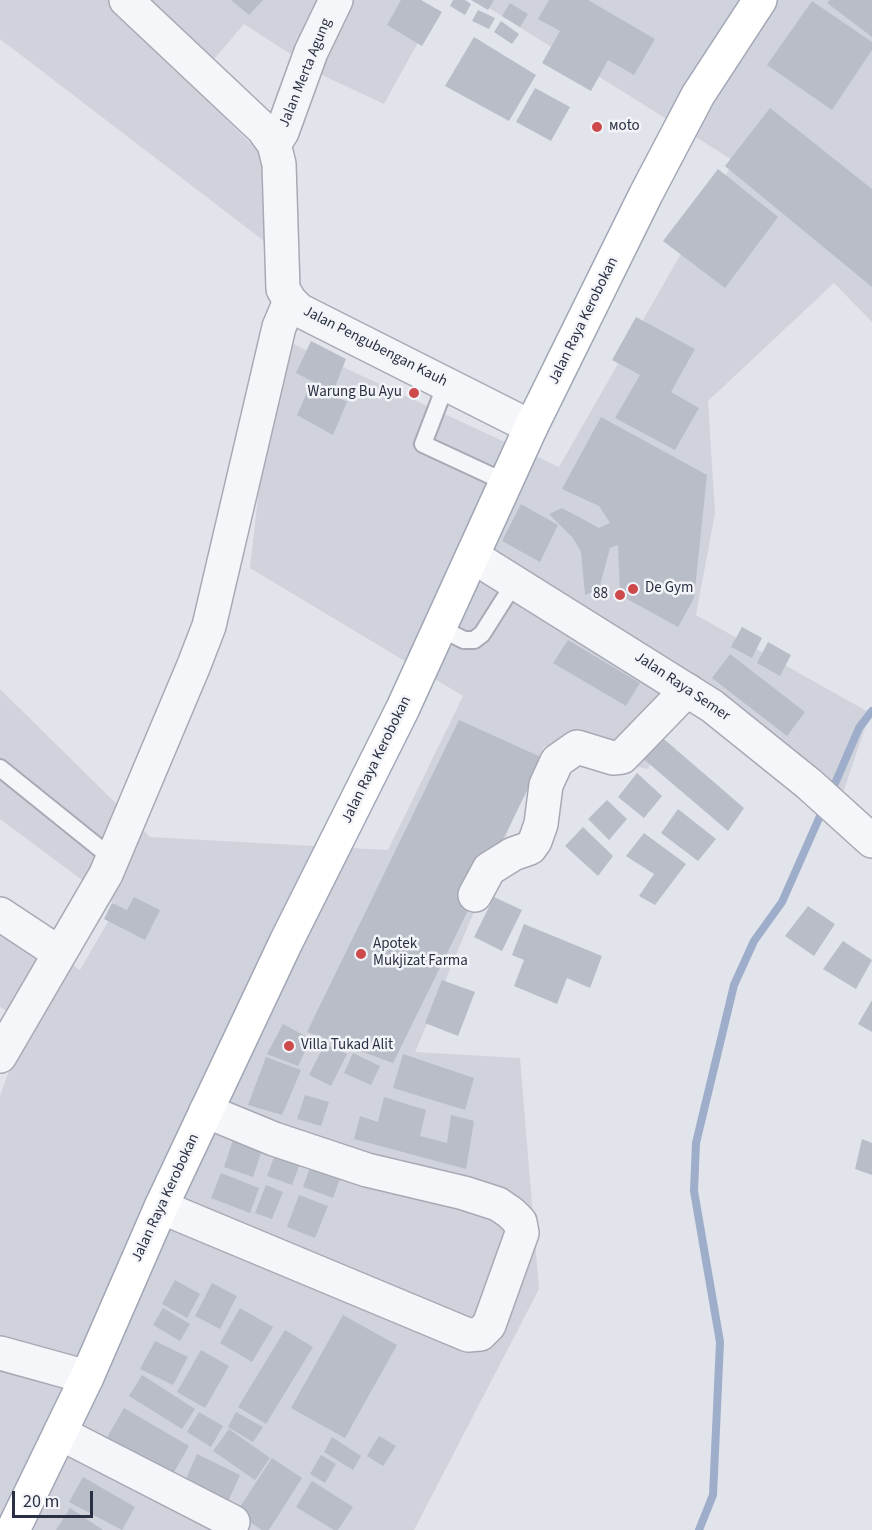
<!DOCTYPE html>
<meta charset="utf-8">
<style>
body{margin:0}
#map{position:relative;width:872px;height:1530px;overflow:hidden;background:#e2e4eb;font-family:"Source Sans 3",sans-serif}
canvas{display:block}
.scale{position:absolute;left:12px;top:1491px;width:81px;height:27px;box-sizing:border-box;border:3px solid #2a3043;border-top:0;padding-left:8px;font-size:18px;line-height:21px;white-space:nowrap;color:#2a3043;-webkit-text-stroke:4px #f2f4f8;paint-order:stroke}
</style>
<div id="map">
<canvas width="872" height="1530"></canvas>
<div class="scale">20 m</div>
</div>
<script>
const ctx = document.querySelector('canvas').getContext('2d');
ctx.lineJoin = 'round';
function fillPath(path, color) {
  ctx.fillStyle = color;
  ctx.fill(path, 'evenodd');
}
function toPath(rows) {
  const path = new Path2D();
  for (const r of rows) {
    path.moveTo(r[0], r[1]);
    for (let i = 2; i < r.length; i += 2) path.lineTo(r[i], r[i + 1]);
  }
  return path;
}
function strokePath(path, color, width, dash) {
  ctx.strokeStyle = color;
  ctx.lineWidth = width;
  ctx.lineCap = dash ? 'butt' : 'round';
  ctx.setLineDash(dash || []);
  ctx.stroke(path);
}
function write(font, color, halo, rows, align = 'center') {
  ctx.font = font + ' "Source Sans 3",sans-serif';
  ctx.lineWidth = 5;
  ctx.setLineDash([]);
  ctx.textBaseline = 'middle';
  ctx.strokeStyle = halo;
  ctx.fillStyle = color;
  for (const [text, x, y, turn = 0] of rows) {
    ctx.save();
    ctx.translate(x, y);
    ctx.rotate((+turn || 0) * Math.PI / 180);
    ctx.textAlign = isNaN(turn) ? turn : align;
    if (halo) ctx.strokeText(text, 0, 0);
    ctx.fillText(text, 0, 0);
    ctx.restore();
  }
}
const built = toPath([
 [0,0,407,0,433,15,384,104,326,77,244,24,192,85,288,181,285,257,0,39],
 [476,0,872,0,872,322,834,283,708,401,715,513,696,615,870,713,843,793,677,695,648,769,544,746,415,1052,520,1058,539,1289,414,1530,0,1530,0,1096,27,1022,0,1007,0,918,80,970,117,906,0,819,0,689,150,837,388,850,463,696,250,568,276,336,559,467,734,161]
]);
const stream = toPath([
 [830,795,859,728,872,711],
 [699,1530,713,1495,720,1342,694,1191,696,1143,734,985,754,941,782,902,824,807]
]);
const building = toPath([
 [231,0,263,0,249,15],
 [401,0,421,0,442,12,422,46,387,25],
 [453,0,465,0,471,4,465,15,450,6],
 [471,0,494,0,488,10],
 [549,0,588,0,655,39,634,75,608,60,591,91,542,63,560,31,538,19],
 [830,0,872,0,872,37,827,3],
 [812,1,872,42,872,50,832,110,767,65],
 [510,3,528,14,520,27,502,16],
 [478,10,495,18,489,29,472,21],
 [501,21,519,34,512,44,494,32],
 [474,37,536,75,509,121,445,86],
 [535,88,570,107,551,141,516,122],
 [770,108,872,189,872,287,725,166],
 [718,169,778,217,725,288,663,241],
 [636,317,695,349,671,392,699,408,675,450,615,418,640,375,612,360],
 [311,341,346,359,333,392,296,373],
 [311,383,347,402,333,435,297,415],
 [601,417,707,475,694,598,678,627,620,595,618,545,610,548,599,589,585,595,581,552,573,538,549,514,562,508,599,528,610,523,599,506,562,489],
 [521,504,558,525,540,562,502,541],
 [742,627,762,638,752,658,731,647],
 [568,640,640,683,626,706,553,663],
 [768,642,791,655,780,676,757,663],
 [730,654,805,712,787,736,712,678],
 [459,720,543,758,393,1063,307,1032],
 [658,734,744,808,728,831,640,756],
 [637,773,662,796,644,818,618,797],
 [607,800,627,819,609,840,588,819],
 [678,809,716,839,698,861,661,833],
 [583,827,613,856,598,876,565,846],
 [644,833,686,864,655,905,639,896,654,874,626,856],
 [134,897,160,910,145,940,104,919,112,903,127,910],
 [494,897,522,910,502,951,474,937],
 [808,906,835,924,814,956,785,936],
 [524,924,602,956,590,988,567,978,557,1004,514,986,524,960,512,955],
 [843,941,872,960,856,989,823,969],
 [442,980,475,992,458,1036,425,1023],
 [872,1000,872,1032,858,1024],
 [283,1024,311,1039,298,1066,267,1054],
 [325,1044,347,1054,331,1086,309,1075],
 [353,1053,380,1066,371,1085,344,1073],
 [403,1054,474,1078,465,1110,393,1088],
 [266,1057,301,1070,282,1115,248,1105],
 [305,1095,329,1102,321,1126,297,1119],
 [384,1097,426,1110,420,1136,447,1143,451,1115,474,1121,466,1169,354,1139,360,1116,378,1122],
 [862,1139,872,1143,872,1175,855,1169],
 [233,1140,262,1150,253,1177,224,1167],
 [276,1152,301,1161,292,1185,267,1176],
 [314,1156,344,1168,333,1198,303,1187],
 [221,1173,259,1188,250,1213,211,1198],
 [266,1185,283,1192,272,1219,255,1213],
 [299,1195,328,1206,315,1238,287,1227],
 [175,1280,200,1294,187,1318,162,1304],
 [212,1283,237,1296,220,1329,195,1316],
 [163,1308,190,1324,180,1341,153,1325],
 [240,1308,273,1327,252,1362,220,1343],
 [343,1315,397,1345,345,1438,291,1408],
 [285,1330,313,1347,266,1424,238,1407],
 [155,1341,188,1357,173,1385,140,1369],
 [201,1350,229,1366,205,1408,177,1392],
 [142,1375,195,1409,182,1429,129,1396],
 [124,1408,189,1446,170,1479,105,1441],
 [199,1412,223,1426,211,1447,187,1432],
 [236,1412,263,1427,253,1442,228,1427],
 [229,1429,270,1458,255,1480,213,1451],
 [379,1436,396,1446,383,1466,367,1456],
 [332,1437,361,1456,353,1470,324,1452],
 [197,1454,240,1475,225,1508,182,1488],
 [321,1455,336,1464,325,1483,310,1474],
 [272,1458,302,1478,269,1530,262,1530,236,1513],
 [83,1477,135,1507,122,1530,69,1502],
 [312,1481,353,1507,338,1530,334,1530,296,1507],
 [70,1508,103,1530,56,1530]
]);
const service = toPath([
 [446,384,423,444,507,483],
 [440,628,464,640,474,640,482,634,515,582],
 [0,768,113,859]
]);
const minor = toPath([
 [475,895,489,869,513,854,530,848,535,841,541,824,546,785,557,761,577,747,613,758,622,757,687,690],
 [0,914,59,953],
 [0,1056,106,874,194,665,209,626,279,327,290,301],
 [161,1207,468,1335,480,1334,489,1325,522,1233,520,1222,511,1213,498,1204,464,1193,367,1170,274,1139,206,1111],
 [0,1353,87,1377],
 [60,1433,233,1522]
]);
const tertiary = toPath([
 [126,0,263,129,274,144,279,164,283,289,290,301,299,310,531,427],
 [274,144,282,132,311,52,336,0],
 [474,557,712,706,809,784,872,841]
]);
const primary = toPath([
 [13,1530,87,1377,161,1207,286,942,403,708,531,427,646,194,698,95,760,0]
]);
const markers = [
 [597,127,6,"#ce494b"],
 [414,393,6,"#ce494b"],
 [633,589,6,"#ce494b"],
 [620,595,6,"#ce494b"],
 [361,954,6,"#ce494b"],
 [289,1046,6,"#ce494b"]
];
const streetNames = [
 ["Jalan Merta Agung",306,73,-68],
 ["Jalan Raya Kerobokan",584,321,-64],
 ["Jalan Pengubengan Kauh",375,347,27],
 ["Jalan Raya Semer",682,687,34],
 ["Jalan Raya Kerobokan",377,760,-64],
 ["Jalan Raya Kerobokan",166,1198,-65]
];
const poiNames = [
 ["моto",609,127],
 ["Warung Bu Ayu",402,393,"right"],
 ["De Gym",645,589],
 ["88",608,595,"right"],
 ["Apotek",373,945],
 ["Mukjizat Farma",373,962],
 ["Villa Tukad Alit",301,1046]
];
fillPath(built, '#d0d3dc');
strokePath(stream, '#9eadca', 8);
fillPath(building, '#b9bdc8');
strokePath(service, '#a7aab5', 20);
strokePath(minor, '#a7aab5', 36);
strokePath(tertiary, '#a7aab5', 36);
strokePath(primary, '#a2a7b6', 36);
strokePath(service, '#f5f6f9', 16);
strokePath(minor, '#f5f6f9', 33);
strokePath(tertiary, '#f5f6f9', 33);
strokePath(primary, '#fff', 33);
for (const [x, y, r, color] of markers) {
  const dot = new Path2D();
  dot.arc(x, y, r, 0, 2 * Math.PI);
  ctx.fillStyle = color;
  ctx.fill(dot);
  strokePath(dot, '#f2f4f8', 2);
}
write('15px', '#2a3043', '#f2f4f8', streetNames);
write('15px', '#2a3043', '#f2f4f8', poiNames, 'left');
</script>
